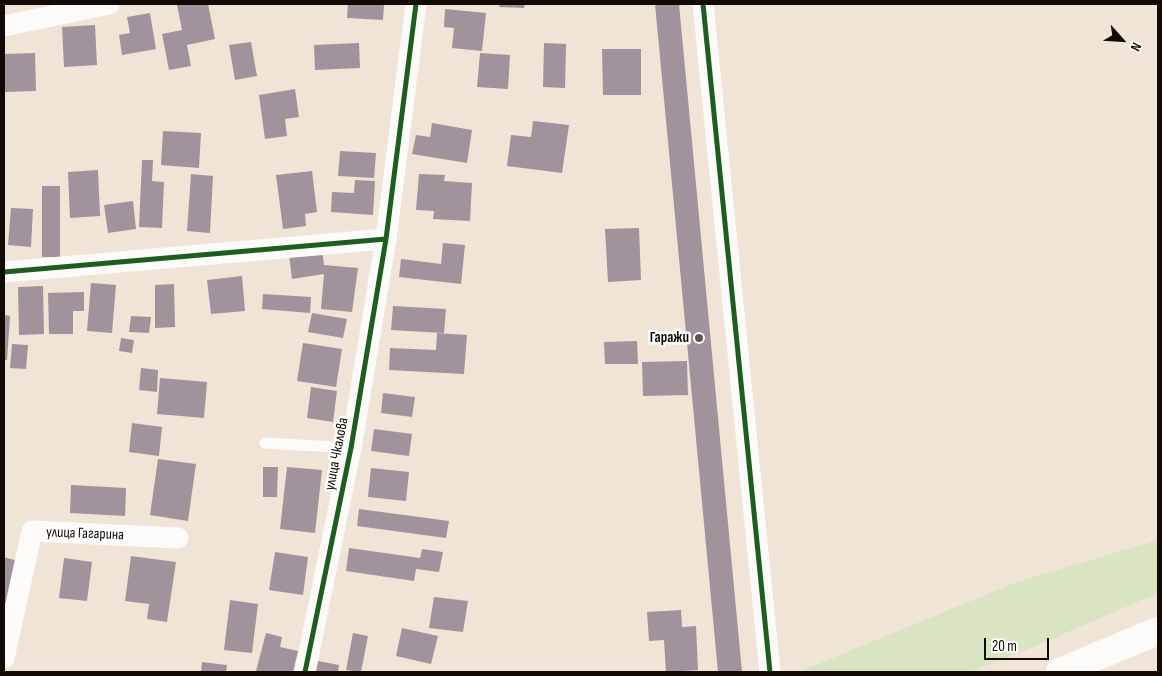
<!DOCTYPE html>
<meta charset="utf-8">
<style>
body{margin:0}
#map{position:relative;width:1162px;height:676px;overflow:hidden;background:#f0e4d6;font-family:"Sofia Sans Condensed",sans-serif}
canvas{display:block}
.frame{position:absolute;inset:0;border:5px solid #120a04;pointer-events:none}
.north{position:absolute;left:1097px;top:15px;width:50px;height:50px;-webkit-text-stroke:4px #fff;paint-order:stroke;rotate:116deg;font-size:14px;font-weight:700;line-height:20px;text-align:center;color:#120a04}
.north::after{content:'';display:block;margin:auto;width:18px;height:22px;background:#120a04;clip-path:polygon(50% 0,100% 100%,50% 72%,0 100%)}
.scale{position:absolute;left:984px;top:638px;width:65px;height:22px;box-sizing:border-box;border:2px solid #120a04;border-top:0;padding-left:6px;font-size:15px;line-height:18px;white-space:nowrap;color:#120a04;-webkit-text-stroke:4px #fff;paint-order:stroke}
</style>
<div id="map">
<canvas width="1162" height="676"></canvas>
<div class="frame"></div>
<div class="north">N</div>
<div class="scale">20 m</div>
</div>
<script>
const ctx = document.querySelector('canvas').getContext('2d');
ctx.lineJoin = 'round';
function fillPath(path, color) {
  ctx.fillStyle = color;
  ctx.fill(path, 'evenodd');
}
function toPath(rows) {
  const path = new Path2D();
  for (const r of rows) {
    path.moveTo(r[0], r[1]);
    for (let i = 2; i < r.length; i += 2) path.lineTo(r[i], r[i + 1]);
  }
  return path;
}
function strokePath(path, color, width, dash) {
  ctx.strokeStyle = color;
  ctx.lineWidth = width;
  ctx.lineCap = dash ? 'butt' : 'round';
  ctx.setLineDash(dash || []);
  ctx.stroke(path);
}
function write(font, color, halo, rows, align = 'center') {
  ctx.font = font + ' "Sofia Sans Condensed",sans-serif';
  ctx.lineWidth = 5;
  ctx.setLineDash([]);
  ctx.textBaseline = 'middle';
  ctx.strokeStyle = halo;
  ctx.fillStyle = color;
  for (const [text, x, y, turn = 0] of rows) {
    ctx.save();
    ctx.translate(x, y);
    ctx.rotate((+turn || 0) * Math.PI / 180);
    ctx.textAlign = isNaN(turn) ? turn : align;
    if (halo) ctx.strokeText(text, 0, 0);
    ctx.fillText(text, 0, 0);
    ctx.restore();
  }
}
const green = toPath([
 [1158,540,1158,593,1028,649,969,672,804,672,806,669,1017,582]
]);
const building = toPath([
 [186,4,208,4,215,39,187,45,191,66,169,70,162,34,182,30,177,5],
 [348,4,384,4,383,20,347,18],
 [500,4,525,4,524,8,499,7],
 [655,4,679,4,742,672,718,672],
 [445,9,486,13,482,51,452,48,454,28,444,27],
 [150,13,156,49,122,55,119,35,130,33,127,17],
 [95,25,97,65,64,67,62,27],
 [251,42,257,76,235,80,229,45],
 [359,43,360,68,315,70,314,45],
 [544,43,566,44,565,88,543,87],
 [602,49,641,49,641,95,603,95],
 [35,53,36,91,4,92,4,54],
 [480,53,510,55,508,89,477,87],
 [295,89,299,117,285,119,287,136,265,139,259,95],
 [533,121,569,125,562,173,507,166,511,135,531,137],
 [432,123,472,130,467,163,412,154,416,135,430,137],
 [163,131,201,133,199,168,161,165],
 [340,151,376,153,374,178,338,176],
 [142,160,153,160,152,181,164,182,162,228,139,227],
 [98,170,100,216,70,218,68,172],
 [312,171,317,212,305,214,306,226,283,229,276,175],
 [191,174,213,176,210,233,187,231],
 [419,174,445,175,444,181,472,183,470,221,433,219,434,211,416,210],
 [355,180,375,181,373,215,331,212,332,192,354,193],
 [42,186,60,186,60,257,42,257],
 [133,201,136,229,108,233,104,205],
 [11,208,33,209,31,247,8,245],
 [639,228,641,280,608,282,605,229],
 [443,243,465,245,461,284,399,277,401,259,441,264],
 [322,248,324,265,358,268,352,312,321,309,324,274,292,279,289,254],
 [242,276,245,311,211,314,207,280],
 [91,283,116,285,112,333,87,331],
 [174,284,175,327,155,328,155,285],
 [43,286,44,334,19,335,18,287],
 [84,292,84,311,73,311,73,334,49,334,48,293],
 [263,294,311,297,310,313,262,309],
 [393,306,446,309,444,333,391,330],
 [312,313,347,319,343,338,308,332],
 [4,315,10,316,7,360,4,360],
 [131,316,151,317,149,333,129,332],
 [437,333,467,335,464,374,389,370,390,348,436,350],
 [121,338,134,340,132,353,119,351],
 [637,341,638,364,605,364,604,342],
 [303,343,342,349,336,387,297,381],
 [12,344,28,345,26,369,10,368],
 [687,361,688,395,643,396,642,362],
 [141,368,158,370,157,392,139,390],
 [160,378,207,382,204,418,157,414],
 [311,387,337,391,333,422,307,418],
 [383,393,415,397,412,417,381,413],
 [132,423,162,427,159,456,129,452],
 [374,429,412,434,409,456,371,451],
 [158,459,196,464,188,521,150,515],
 [263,467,278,467,277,497,263,497],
 [287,467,322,470,315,533,280,529],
 [371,468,409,472,406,501,368,497],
 [71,485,126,488,125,516,70,513],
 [359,509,449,521,446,538,357,526],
 [349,548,420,558,422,549,443,552,439,572,416,569,414,581,346,571],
 [275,552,308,557,303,595,269,590],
 [131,556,176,562,167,622,147,619,149,604,125,601],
 [4,557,18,561,4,612],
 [64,558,92,562,87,601,59,598],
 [434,597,468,601,463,632,429,628],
 [230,600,258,604,252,653,224,650],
 [681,610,682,627,696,626,698,670,666,672,664,640,649,641,647,612],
 [402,628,438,636,431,664,396,656],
 [266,633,282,637,280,647,298,651,293,672,263,672,256,671],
 [353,633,368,636,361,672,346,670],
 [318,661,339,665,338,672,316,672],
 [202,662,227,665,226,672,201,672]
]);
const lane = toPath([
 [265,443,351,448]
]);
const street = toPath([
 [703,4,770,672],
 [4,26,109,4],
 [4,272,386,239],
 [4,658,32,531,178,538],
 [305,672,351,448,386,239,416,4]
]);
const primary = toPath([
 [1060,672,1158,631]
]);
const cycleway = toPath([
 [703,4,770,672],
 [4,272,386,239],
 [305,672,351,448,386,239,416,4]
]);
const markers = [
 [699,338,5,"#60564e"]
];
const poiNames = [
 ["Гаражи",689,338]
];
const streetNames = [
 ["улица Чкалова",337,454,-79],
 ["улица Гагарина",85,534,2]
];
fillPath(green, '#d8e4c2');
fillPath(building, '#a1939b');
strokePath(lane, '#fdfbf9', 11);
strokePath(street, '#fdfbf9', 21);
strokePath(primary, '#fdfbf9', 28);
strokePath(cycleway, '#1b5e20', 5);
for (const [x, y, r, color] of markers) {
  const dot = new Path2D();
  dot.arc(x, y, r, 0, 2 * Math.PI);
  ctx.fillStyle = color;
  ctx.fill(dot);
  strokePath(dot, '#fff', 2);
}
write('bold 15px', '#120a04', '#fff', poiNames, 'right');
write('15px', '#120a04', '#fff', streetNames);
</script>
